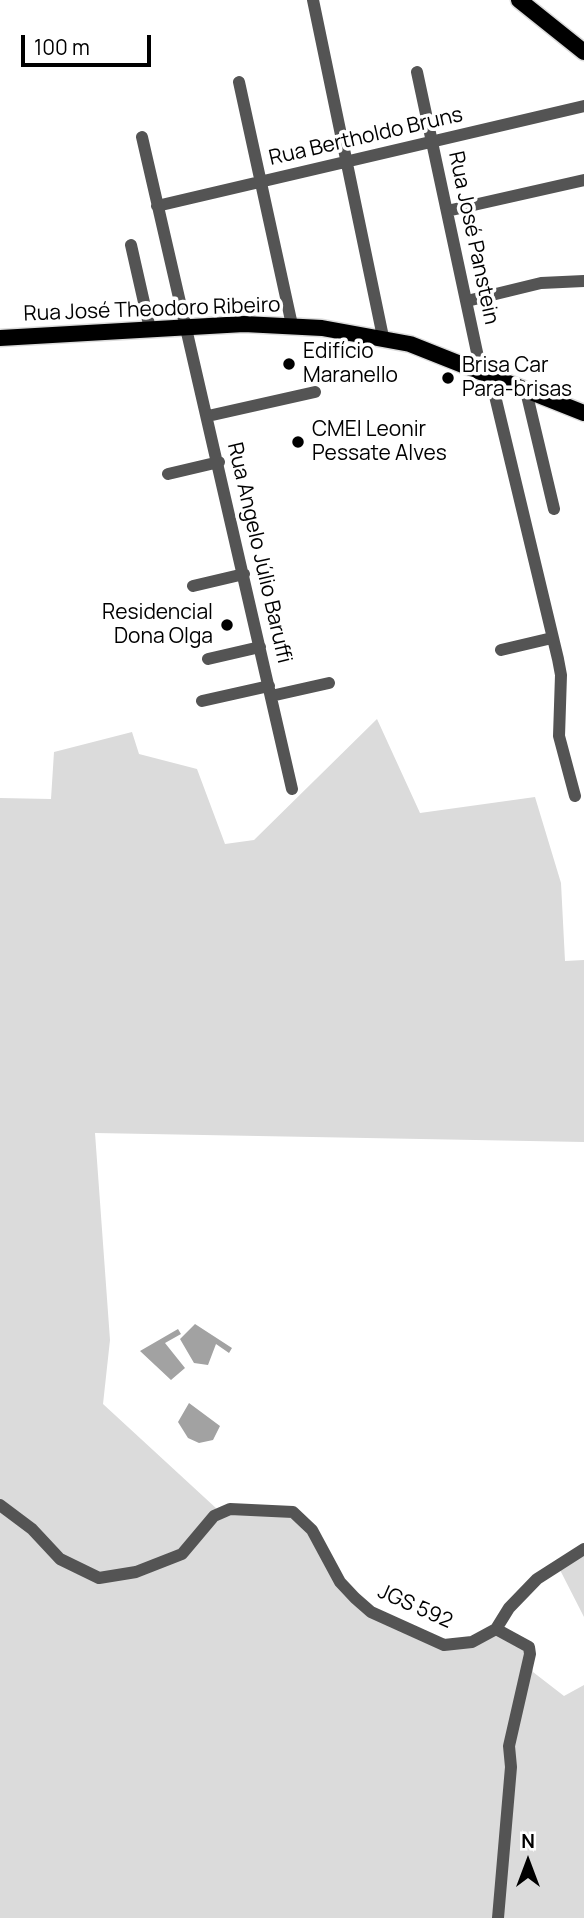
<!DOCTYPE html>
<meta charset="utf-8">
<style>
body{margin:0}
#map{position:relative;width:584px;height:1918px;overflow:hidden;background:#fff;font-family:Manrope,sans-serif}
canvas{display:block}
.north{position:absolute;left:493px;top:1827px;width:70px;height:70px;-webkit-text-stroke:5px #fff;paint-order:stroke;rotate:0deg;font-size:19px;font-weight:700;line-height:28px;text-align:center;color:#000}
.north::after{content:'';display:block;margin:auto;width:24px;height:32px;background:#000;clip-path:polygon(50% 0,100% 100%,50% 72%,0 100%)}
.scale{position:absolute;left:21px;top:35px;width:130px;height:32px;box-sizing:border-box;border:4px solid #000;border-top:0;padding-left:9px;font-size:21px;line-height:24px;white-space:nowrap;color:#000;-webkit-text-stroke:5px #fff;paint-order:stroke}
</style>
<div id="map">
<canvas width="584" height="1918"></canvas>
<div class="north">N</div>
<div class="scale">100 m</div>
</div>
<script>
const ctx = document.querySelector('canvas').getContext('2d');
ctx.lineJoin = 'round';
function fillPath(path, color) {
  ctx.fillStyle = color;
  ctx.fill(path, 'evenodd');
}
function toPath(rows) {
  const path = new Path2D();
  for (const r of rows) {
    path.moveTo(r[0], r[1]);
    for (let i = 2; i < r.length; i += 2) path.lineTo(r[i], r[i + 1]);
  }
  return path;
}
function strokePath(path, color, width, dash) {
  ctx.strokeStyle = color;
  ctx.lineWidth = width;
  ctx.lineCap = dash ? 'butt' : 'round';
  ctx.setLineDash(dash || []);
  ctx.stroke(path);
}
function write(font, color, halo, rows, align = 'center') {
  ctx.font = font + ' Manrope,sans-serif';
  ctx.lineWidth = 7;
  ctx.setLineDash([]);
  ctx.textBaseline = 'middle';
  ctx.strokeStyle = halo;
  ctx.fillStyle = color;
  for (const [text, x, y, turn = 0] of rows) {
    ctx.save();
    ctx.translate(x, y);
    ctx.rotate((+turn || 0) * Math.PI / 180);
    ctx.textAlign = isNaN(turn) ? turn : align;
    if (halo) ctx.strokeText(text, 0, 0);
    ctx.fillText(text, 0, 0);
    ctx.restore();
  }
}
const green = toPath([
 [377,719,420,813,535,797,561,883,565,961,584,960,584,1142,95,1133,110,1340,103,1404,217,1509,296,1514,368,1613,445,1648,500,1628,527,1647,533,1672,564,1696,584,1685,584,1918,0,1918,0,798,51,799,54,752,132,732,139,754,197,769,225,844,254,840],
 [584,1551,584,1617,559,1568]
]);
const water = toPath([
 [195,1324,232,1348,229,1353,216,1344,208,1365,194,1363,180,1339],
 [178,1329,181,1334,165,1343,185,1368,171,1380,140,1351],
 [189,1403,220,1426,213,1440,199,1443,188,1438,178,1422]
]);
const minor = toPath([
 [313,0,383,337],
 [417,72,481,371],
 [239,82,292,325],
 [142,137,292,789],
 [157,206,584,106],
 [447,211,584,180],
 [131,245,150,329],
 [467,301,541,283,584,281],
 [490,375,558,659,561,675,559,736,575,796],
 [526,391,554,509],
 [208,416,315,392],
 [168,474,219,462],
 [193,586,244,574],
 [501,650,552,638],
 [208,659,260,647],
 [271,696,329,683],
 [202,701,269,686],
 [0,1505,32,1529,60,1559,99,1578,136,1572,182,1554,214,1516,230,1509,293,1512,312,1530,340,1582,355,1598,371,1612,444,1645,472,1642,496,1629,509,1608,537,1579,584,1549],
 [496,1629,529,1647,530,1654,509,1746,511,1767,498,1918]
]);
const major = toPath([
 [519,0,584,52],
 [0,338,244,324,322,328,410,344,584,413]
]);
const markers = [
 [289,364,7,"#000"],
 [448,378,7,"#000"],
 [298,442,7,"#000"],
 [227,625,7,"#000"]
];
const streetNames = [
 ["Rua Bertholdo Bruns",366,137,-13],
 ["Rua José Panstein",473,238,78],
 ["Rua José Theodoro Ribeiro",152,310,-2],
 ["Rua Angelo Júlio Baruffi",259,553,77],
 ["JGS 592",415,1607,24]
];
const poiNames = [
 ["Edifício",303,352],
 ["Maranello",303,376],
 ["Brisa Car",462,366],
 ["Para-brisas",462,390],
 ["CMEI Leonir",312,430],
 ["Pessate Alves",312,454],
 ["Residencial",213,613,"right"],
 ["Dona Olga",213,637,"right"]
];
fillPath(green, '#dbdbdb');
fillPath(water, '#a2a2a2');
strokePath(major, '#dbdbdb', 19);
strokePath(minor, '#545454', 12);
strokePath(major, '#000', 16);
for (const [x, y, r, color] of markers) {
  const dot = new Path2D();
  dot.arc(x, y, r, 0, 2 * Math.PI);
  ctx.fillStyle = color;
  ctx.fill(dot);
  strokePath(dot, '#fff', 2.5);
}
write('21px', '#000', '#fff', streetNames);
write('21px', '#000', '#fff', poiNames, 'left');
</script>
